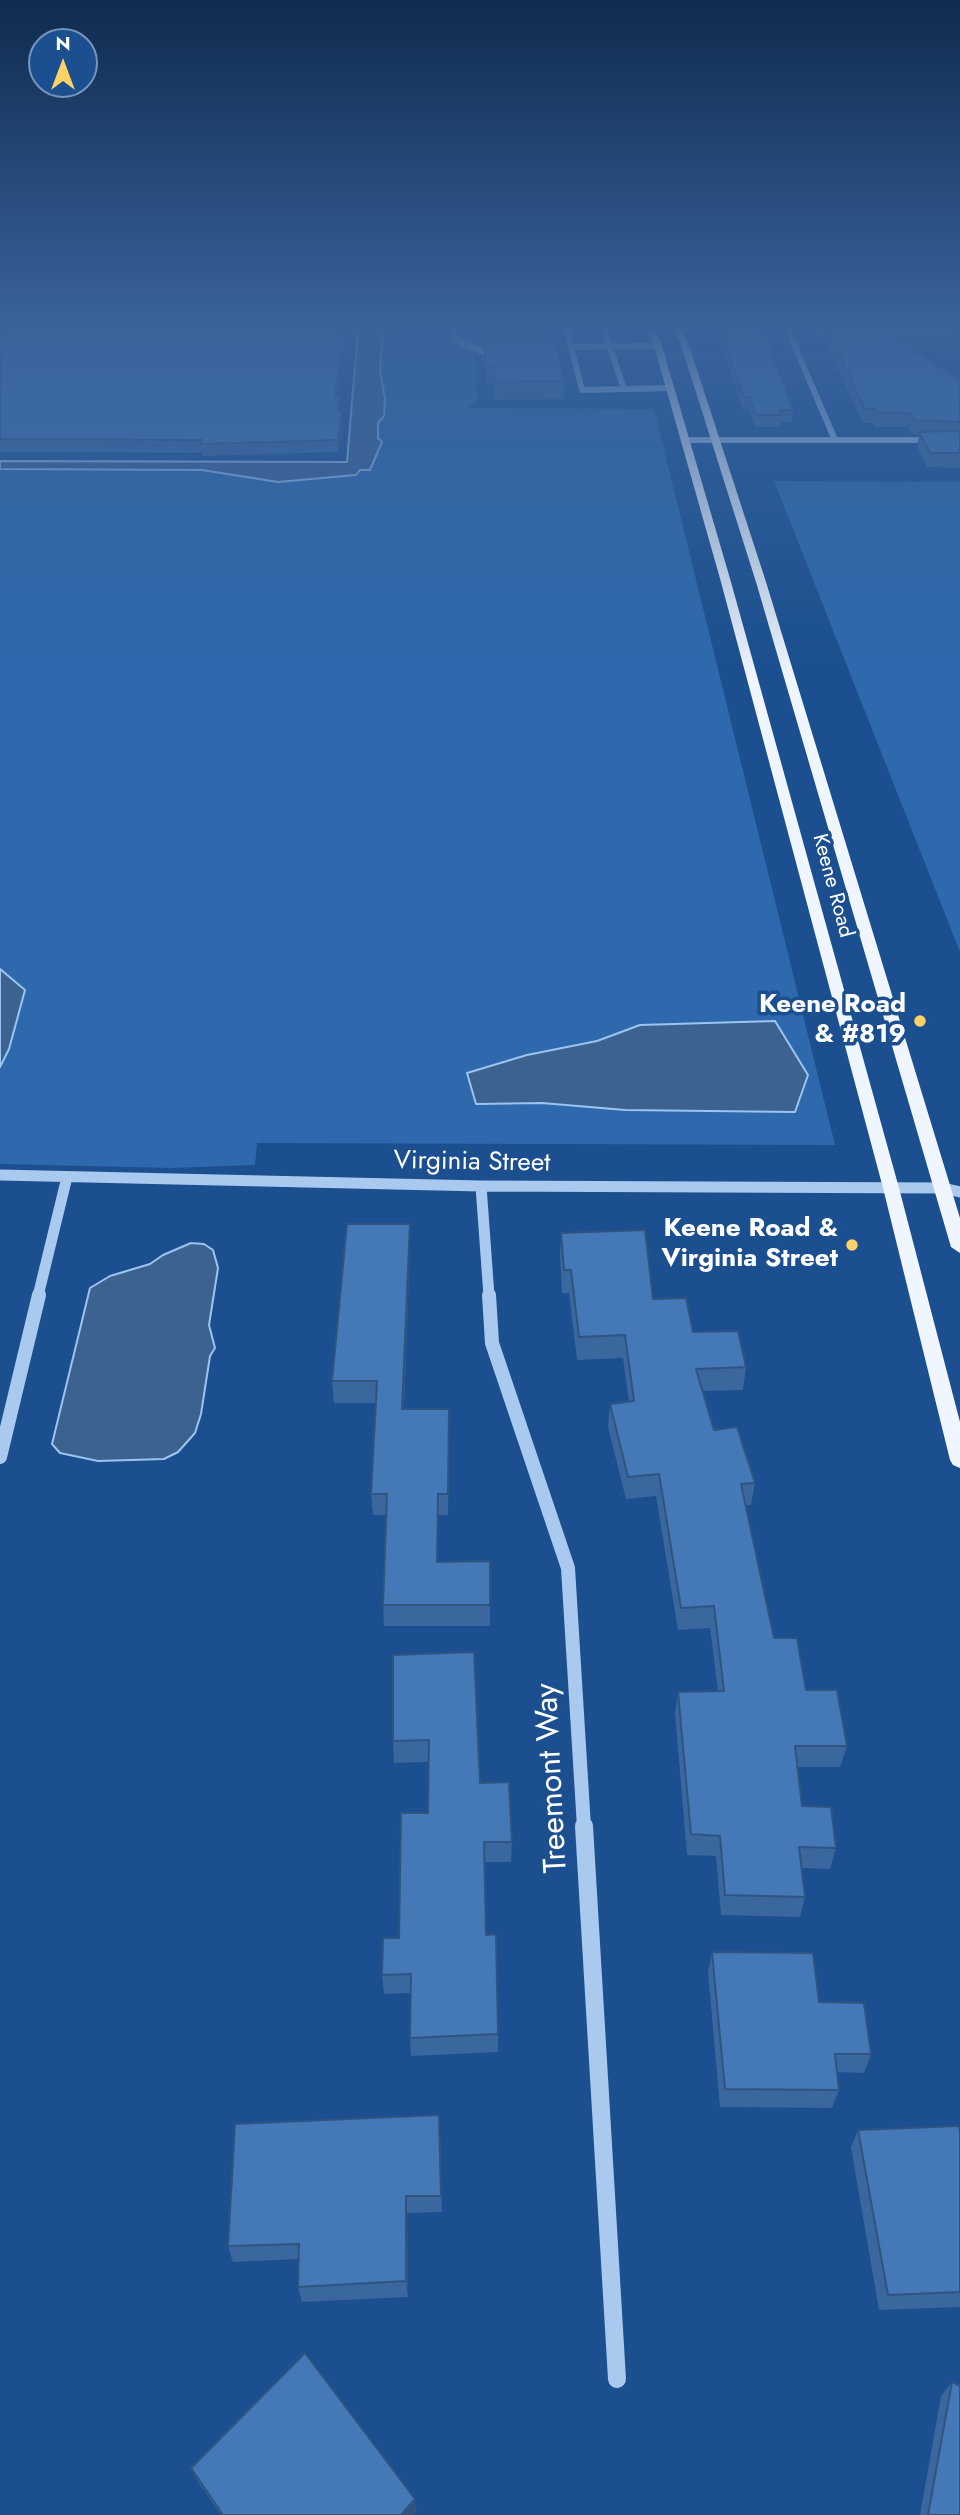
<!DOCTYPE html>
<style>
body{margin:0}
#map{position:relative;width:960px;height:2515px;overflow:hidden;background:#1b4f8f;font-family:Jost,sans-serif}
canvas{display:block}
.north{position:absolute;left:28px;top:28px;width:70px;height:70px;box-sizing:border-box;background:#1b4f8f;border:2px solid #7695bc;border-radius:50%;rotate:0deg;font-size:19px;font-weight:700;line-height:28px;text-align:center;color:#fff}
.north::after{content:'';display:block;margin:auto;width:24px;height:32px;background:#ffd166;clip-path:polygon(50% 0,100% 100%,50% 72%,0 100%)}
</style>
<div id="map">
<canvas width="960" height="2515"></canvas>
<div class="north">N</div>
</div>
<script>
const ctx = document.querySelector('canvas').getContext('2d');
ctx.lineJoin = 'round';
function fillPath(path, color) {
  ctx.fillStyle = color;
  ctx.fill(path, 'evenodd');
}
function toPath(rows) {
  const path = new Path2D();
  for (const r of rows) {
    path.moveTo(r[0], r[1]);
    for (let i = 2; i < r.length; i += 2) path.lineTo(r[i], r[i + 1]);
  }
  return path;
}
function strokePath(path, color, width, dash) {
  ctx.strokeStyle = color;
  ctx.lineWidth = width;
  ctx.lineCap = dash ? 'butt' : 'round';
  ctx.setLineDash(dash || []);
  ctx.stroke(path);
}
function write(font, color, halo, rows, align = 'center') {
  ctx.font = font + ' Jost,sans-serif';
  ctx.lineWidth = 7;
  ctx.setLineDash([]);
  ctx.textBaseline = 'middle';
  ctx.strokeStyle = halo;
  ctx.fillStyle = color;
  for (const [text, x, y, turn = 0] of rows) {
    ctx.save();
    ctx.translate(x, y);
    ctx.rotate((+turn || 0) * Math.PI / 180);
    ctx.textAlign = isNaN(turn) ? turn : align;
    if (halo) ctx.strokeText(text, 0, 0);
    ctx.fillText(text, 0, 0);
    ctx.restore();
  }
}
const green = toPath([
 [378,327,409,327,410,335,473,337,477,401,468,408,654,409,835,1145,257,1143,255,1165,171,1168,0,1164,0,1067,9,1049,25,990,0,969,0,469,202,470,278,482,356,475,382,442,378,438,378,423,385,399,380,371,382,343],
 [775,1021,808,1075,795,1112,625,1110,542,1103,468,1073,527,1055,597,1041,641,1025],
 [774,481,960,482,960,952]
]);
const water = toPath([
 [172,327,378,327,382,343,380,371,385,399,384,416,378,423,378,438,382,442,370,470,360,470,356,475,278,482,202,470,0,469,0,461,347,462,358,330,172,327],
 [0,969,25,990,9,1049,0,1067,0,969],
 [775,1021,808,1075,795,1112,625,1110,542,1103,476,1104,467,1073,527,1055,597,1041,640,1025,775,1021],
 [191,1243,204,1244,213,1250,218,1268,209,1325,215,1348,210,1356,201,1414,195,1433,178,1452,164,1459,98,1461,60,1453,52,1444,90,1288,110,1276,150,1264,163,1255,191,1243]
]);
const minorFar3 = toPath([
 [452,327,454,335,461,343,486,353,499,353],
 [566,327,582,390,624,389,603,327],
 [572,347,658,346],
 [624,389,671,388],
 [686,440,960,440],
 [835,440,787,328,837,328]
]);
const minorFar2 = toPath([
 [0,1175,481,1186,943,1188,960,1192],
 [481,1186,489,1296],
 [38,1296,67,1177]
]);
const minorFar1 = toPath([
 [489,1295,492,1343,568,1568,584,1827],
 [0,1457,39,1295]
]);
const minor = toPath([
 [584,1826,617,2379]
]);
const major = toPath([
 [646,327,654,327,662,346,731,582,899,1188,960,1422,960,1468,953,1465,950,1460,883,1188,721,582,654,346,646,327],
 [672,327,680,327,689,345,766,582,960,1218,960,1253,951,1247,756,582,681,345,672,327]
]);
const wall = toPath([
 [0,327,342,329,345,340,338,397,340,411,342,411,343,424,338,452,203,456,202,453,0,452],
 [476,327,548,327,548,341,564,381,564,399,495,400,493,384,487,384,484,358,484,346,478,344],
 [714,327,760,327,793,410,792,422,781,422,781,427,755,427,749,409,743,409],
 [822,327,960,327,960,352,915,352,960,380,960,468,927,467,917,446,919,435,911,434,908,427,875,427,873,423,863,423,821,334],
 [410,1224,410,1246,404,1409,449,1430,448,1515,438,1515,438,1562,490,1605,490,1626,384,1626,383,1605,387,1515,373,1515,371,1494,376,1403,334,1403,332,1381],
 [561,1233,653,1299,693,1332,746,1367,743,1390,703,1391,714,1430,755,1483,751,1505,746,1506,774,1638,806,1690,847,1746,840,1767,797,1767,802,1806,836,1848,830,1869,802,1868,805,1897,800,1917,721,1915,716,1856,687,1855,675,1713,678,1692,718,1691,710,1628,678,1630,656,1496,626,1499,608,1427,610,1404,629,1402,623,1358,577,1360,569,1293,562,1293,560,1255],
 [393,1655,480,1783,512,1842,511,1862,484,1862,486,1935,498,2034,498,2052,411,2056,410,2038,411,1993,384,1994,382,1975,399,1938,428,1813,429,1762,394,1763,393,1741],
 [712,1952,819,2002,871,2054,864,2073,837,2072,839,2090,832,2108,720,2107,708,1972],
 [858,2130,960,2132,960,2307,879,2310,851,2147],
 [440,2133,442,2212,407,2213,408,2297,302,2302,298,2287,299,2259,233,2262,228,2246],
 [952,2382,960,2515,920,2515,941,2396],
 [191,2468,417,2510,413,2515,221,2515,197,2480]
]);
const shadedWall = toPath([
 [345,329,345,340,336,410,335,397],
 [342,411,343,424,338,452,338,440],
 [410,1224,410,1246,403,1430,402,1409],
 [406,2196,407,2213,408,2297,406,2281],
 [415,2499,417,2510,413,2515,401,2515]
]);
const building = toPath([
 [0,327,341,327,341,329,345,329,335,397,340,397,338,411,342,411,338,440,201,444,202,440,0,439,0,327],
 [478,327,548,327,548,330,487,330,478,327],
 [719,327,760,327,770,348,793,410,780,410,782,415,756,415,750,397,744,397,719,327],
 [826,327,960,327,960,339,893,338,960,380,960,422,914,420,910,413,877,413,875,409,865,409,826,327],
 [484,341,550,341,551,344,556,344,564,381,496,382,493,366,487,367,484,341],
 [960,431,960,453,930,453,919,432,960,431],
 [347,1224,410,1224,402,1409,449,1409,448,1494,438,1494,437,1562,490,1561,490,1605,383,1605,387,1494,371,1494,377,1381,332,1381,347,1224],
 [645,1230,653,1299,686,1298,693,1332,738,1331,746,1367,696,1369,714,1430,737,1427,755,1483,741,1484,774,1638,797,1638,806,1690,837,1690,847,1746,795,1746,802,1806,831,1807,836,1848,799,1847,805,1897,725,1895,720,1836,691,1834,678,1692,724,1691,714,1606,681,1608,659,1474,628,1477,610,1404,634,1401,625,1335,579,1337,571,1270,564,1270,561,1233,645,1230],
 [474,1652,480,1783,509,1782,512,1842,484,1842,486,1935,496,1934,498,2034,410,2038,411,1974,382,1975,383,1938,399,1938,401,1813,428,1813,429,1740,393,1741,393,1655,474,1652],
 [712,1952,813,1953,819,2002,864,2003,871,2054,835,2054,839,2090,725,2089,712,1952],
 [439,2115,441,2196,406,2196,406,2281,298,2287,299,2244,228,2246,235,2124,439,2115],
 [959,2126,960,2132,960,2292,888,2295,858,2130,959,2126],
 [305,2353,415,2499,401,2515,223,2515,191,2468,305,2353],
 [952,2382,960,2386,960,2515,928,2515,952,2382]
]);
const markers = [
 [920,1021,7,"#ffd166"],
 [852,1245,7,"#ffd166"]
];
const farStreetnames = [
 ["Keene Road",832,886,75]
];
const poiNames = [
 ["Keene Road",906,1006],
 ["& #819",906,1036],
 ["Keene Road &",838,1230],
 ["Virginia Street",838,1260]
];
const streetNames = [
 ["Virginia Street",472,1163,1]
];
const nearStreetnames = [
 ["Treemont Way",553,1778,-93]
];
fillPath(green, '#2e69ad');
fillPath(water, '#3c6290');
strokePath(water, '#9cc4f0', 2);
strokePath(minorFar3, '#a9c9ee', 6);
strokePath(minorFar2, '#a9c9ee', 11);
strokePath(minorFar1, '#a9c9ee', 14);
strokePath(minor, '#a9c9ee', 18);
fillPath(major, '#f0f6ff');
fillPath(wall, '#3a679d');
fillPath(shadedWall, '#305480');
fillPath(building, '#4478b7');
strokePath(building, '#305480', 2);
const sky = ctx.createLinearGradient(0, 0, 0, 679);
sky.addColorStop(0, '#0f2b4f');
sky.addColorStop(0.48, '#39639b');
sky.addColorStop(1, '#39639b00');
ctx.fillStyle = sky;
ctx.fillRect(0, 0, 960, 679);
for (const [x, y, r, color] of markers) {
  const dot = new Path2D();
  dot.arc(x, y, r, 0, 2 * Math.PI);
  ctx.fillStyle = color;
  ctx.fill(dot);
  strokePath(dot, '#1b4f8f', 2.5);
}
write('21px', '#fff', '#1b4f8f', farStreetnames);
write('bold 26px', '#fff', '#1b4f8f', poiNames, 'right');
write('26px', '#fff', '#1b4f8f', streetNames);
write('32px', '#fff', '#1b4f8f', nearStreetnames);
</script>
